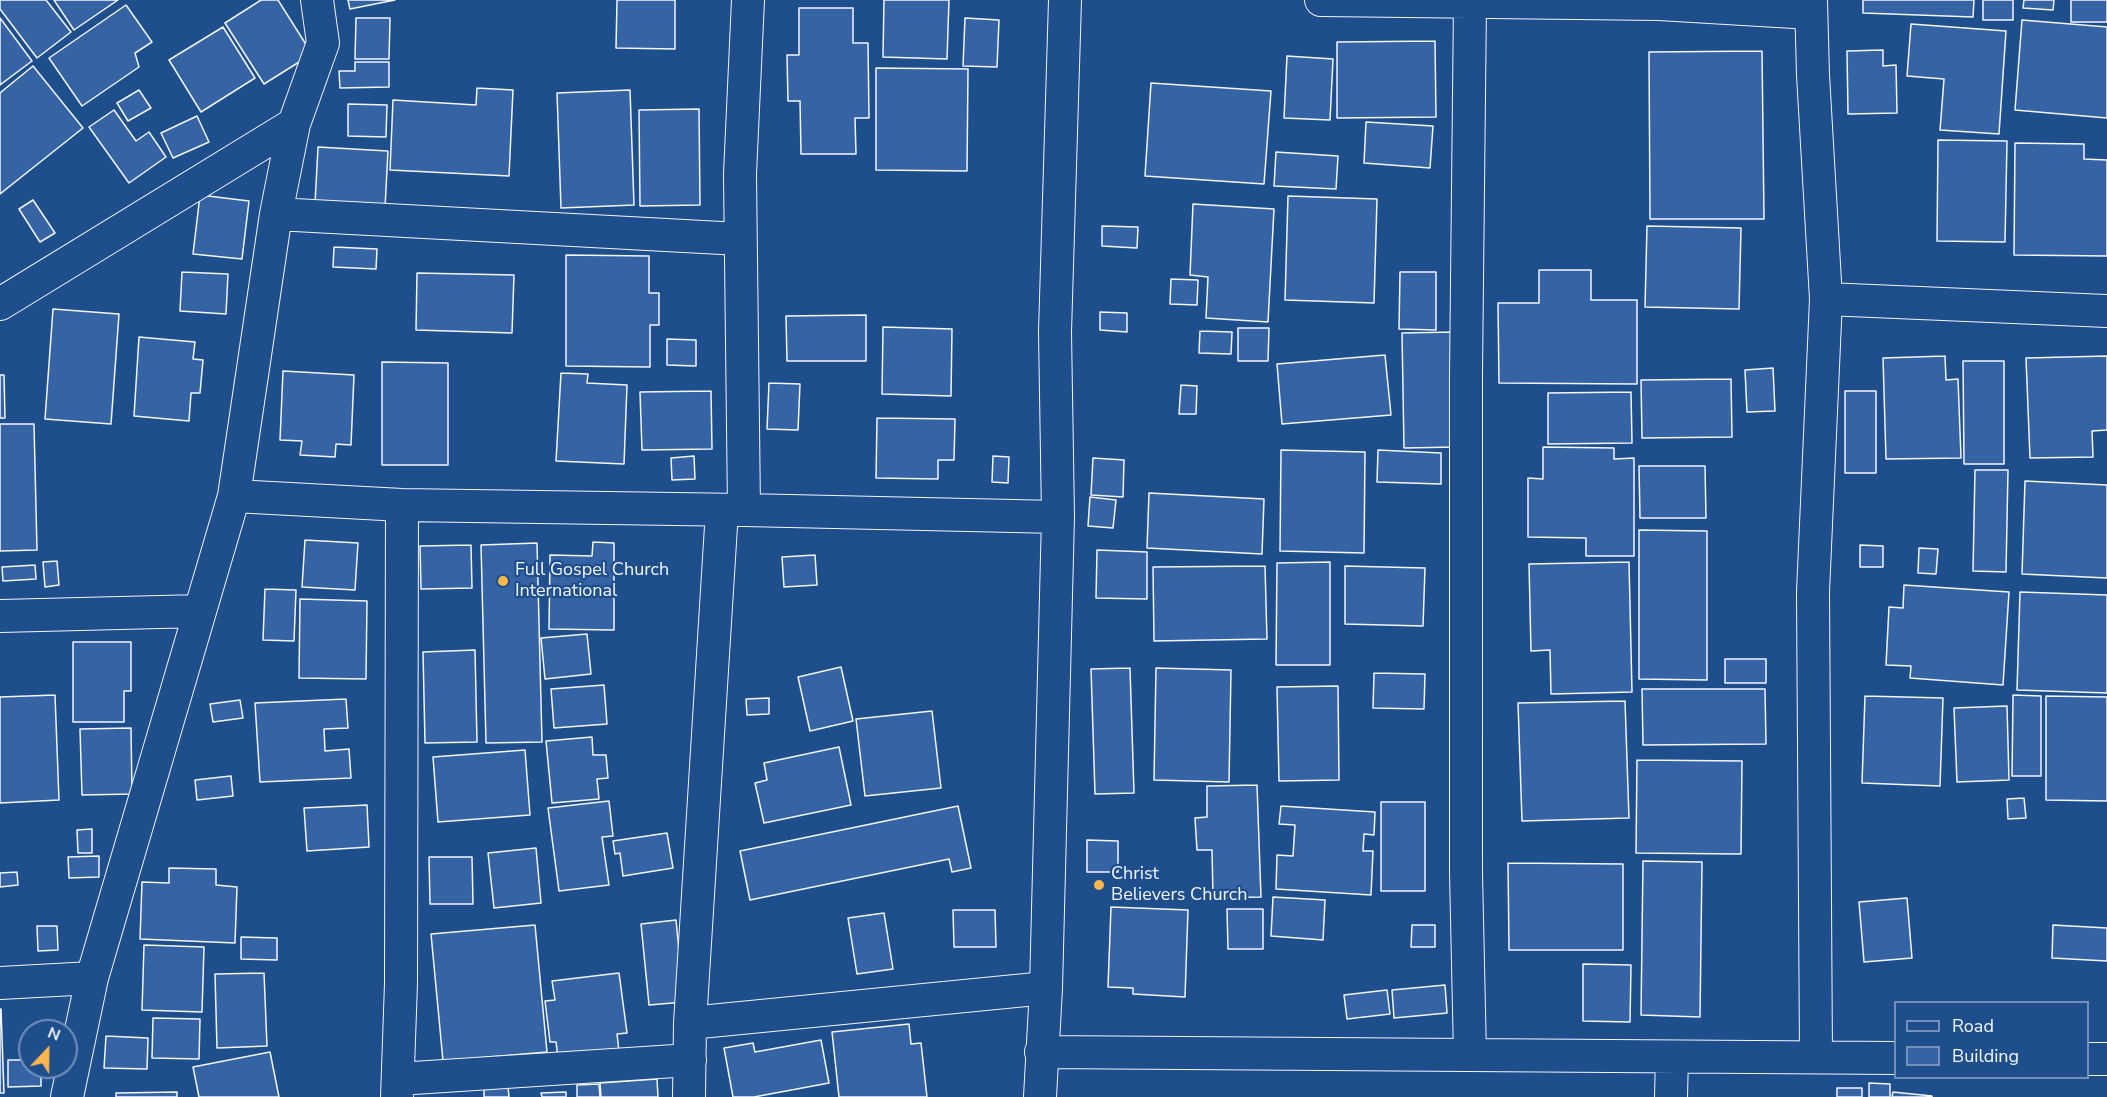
<!DOCTYPE html>
<style>
body{margin:0}
#map{position:relative;width:2107px;height:1097px;overflow:hidden;background:#1f4e8c;font-family:"Nunito Sans",sans-serif}
canvas{display:block}
.legend{position:absolute;left:1894px;top:1001px;width:195px;height:78px;box-sizing:border-box;background:#1f4e8c;border:2px solid #7391ba;margin:0;padding:8px 10px;list-style:none;font-size:18px;color:#f2f6ff}
.legend li{display:flex;align-items:center;gap:12px;height:30px}
.legend b{width:30px;border:2px solid #7391ba}
.north{position:absolute;left:18px;top:1019px;width:60px;height:60px;box-sizing:border-box;background:#1f4e8c;border:2px solid #7391ba;border-radius:50%;rotate:22deg;font-size:16px;font-weight:700;line-height:24px;text-align:center;color:#f2f6ff}
.north::after{content:'';display:block;margin:auto;width:21px;height:27px;background:#ffb74d;clip-path:polygon(50% 0,100% 100%,50% 72%,0 100%)}
</style>
<div id="map">
<canvas width="2107" height="1097"></canvas>
<ul class="legend">
<li><b style="height:8px;background:#1f4e8c"></b>Road</li>
<li><b style="height:16px;background:#3563a3"></b>Building</li>
</ul>
<div class="north">N</div>
</div>
<script>
const ctx = document.querySelector('canvas').getContext('2d');
ctx.lineJoin = 'round';
function fillPath(path, color) {
  ctx.fillStyle = color;
  ctx.fill(path, 'evenodd');
}
function toPath(rows) {
  const path = new Path2D();
  for (const r of rows) {
    path.moveTo(r[0], r[1]);
    for (let i = 2; i < r.length; i += 2) path.lineTo(r[i], r[i + 1]);
  }
  return path;
}
function strokePath(path, color, width, dash) {
  ctx.strokeStyle = color;
  ctx.lineWidth = width;
  ctx.lineCap = dash ? 'butt' : 'round';
  ctx.setLineDash(dash || []);
  ctx.stroke(path);
}
function write(font, color, halo, rows, align = 'center') {
  ctx.font = font + ' "Nunito Sans",sans-serif';
  ctx.lineWidth = 4.5;
  ctx.setLineDash([]);
  ctx.textBaseline = 'middle';
  ctx.strokeStyle = halo;
  ctx.fillStyle = color;
  for (const [text, x, y, turn = 0] of rows) {
    ctx.save();
    ctx.translate(x, y);
    ctx.rotate((+turn || 0) * Math.PI / 180);
    ctx.textAlign = isNaN(turn) ? turn : align;
    if (halo) ctx.strokeText(text, 0, 0);
    ctx.fillText(text, 0, 0);
    ctx.restore();
  }
}
const building = toPath([
 [0,0,46,0,71,32,37,58,0,9,0,0],
 [54,0,118,0,74,30,54,0],
 [261,0,278,0,312,54,264,84,225,23,261,0],
 [348,0,395,0,350,9,348,0],
 [617,0,675,0,675,49,616,48,617,0],
 [884,0,949,0,947,59,883,57,884,0],
 [1863,0,1974,0,1973,17,1863,13,1863,0],
 [1983,0,2013,0,2013,20,1983,20,1983,0],
 [2024,0,2054,0,2053,10,2023,8,2024,0],
 [2071,0,2107,0,2107,22,2071,22,2071,0],
 [126,5,152,42,135,53,139,67,82,106,49,58,126,5],
 [799,8,853,8,853,43,868,43,869,118,855,118,856,154,801,154,800,101,788,101,787,55,799,55,799,8],
 [0,18,32,61,0,85,0,18],
 [356,18,390,18,389,59,355,59,356,18],
 [965,18,999,20,997,67,963,66,965,18],
 [2022,20,2107,27,2107,118,2015,110,2022,20],
 [1911,24,2006,31,1999,134,1940,130,1944,79,1907,76,1911,24],
 [223,27,255,78,201,112,169,60,223,27],
 [1435,41,1436,117,1337,118,1337,42,1435,41],
 [1883,50,1883,66,1896,65,1897,113,1848,114,1847,51,1883,50],
 [1762,51,1764,219,1650,219,1649,52,1762,51],
 [1287,56,1333,59,1330,120,1284,118,1287,56],
 [355,62,389,62,389,87,340,88,339,71,355,71,355,62],
 [33,66,83,128,0,194,0,93,33,66],
 [876,68,968,69,967,171,876,170,876,68],
 [1151,83,1271,91,1264,184,1145,176,1151,83],
 [477,88,513,90,509,176,390,170,393,100,476,105,477,88],
 [139,90,151,108,128,121,117,103,139,90],
 [630,90,634,205,561,208,557,93,630,90],
 [348,104,387,105,386,137,348,136,348,104],
 [699,109,700,205,640,206,639,110,699,109],
 [114,110,136,141,149,132,166,157,129,183,89,127,114,110],
 [197,116,209,142,173,158,161,133,197,116],
 [1366,122,1433,126,1430,168,1364,163,1366,122],
 [1938,140,2007,141,2005,242,1937,241,1938,140],
 [2015,143,2084,144,2084,159,2107,160,2107,256,2014,255,2015,143],
 [318,147,388,151,385,208,315,204,318,147],
 [1276,152,1338,156,1336,189,1274,186,1276,152],
 [200,195,249,201,242,259,193,254,200,195],
 [1288,196,1377,199,1374,303,1285,300,1288,196],
 [33,200,55,233,40,242,19,209,33,200],
 [1193,204,1274,209,1268,322,1206,318,1208,277,1190,275,1193,204],
 [1102,226,1138,227,1137,248,1102,246,1102,226],
 [1647,226,1741,228,1739,309,1645,307,1647,226],
 [334,247,377,249,376,269,333,267,334,247],
 [566,255,649,256,649,293,659,293,659,325,650,325,650,367,566,366,566,255],
 [1539,270,1591,270,1591,300,1637,300,1637,384,1499,383,1498,303,1539,303,1539,270],
 [182,272,228,274,226,314,180,311,182,272],
 [1400,272,1436,272,1436,330,1399,329,1400,272],
 [417,273,514,275,512,333,416,330,417,273],
 [1171,279,1198,280,1197,305,1170,304,1171,279],
 [53,309,119,314,111,424,45,419,53,309],
 [1100,312,1127,313,1127,332,1100,330,1100,312],
 [866,315,866,361,787,361,786,316,866,315],
 [883,327,952,329,951,396,882,394,883,327],
 [1238,328,1269,328,1268,361,1238,361,1238,328],
 [1200,331,1232,332,1231,354,1199,353,1200,331],
 [1456,332,1458,447,1404,448,1402,333,1456,332],
 [139,337,195,342,193,359,203,360,200,393,191,393,189,421,134,416,139,337],
 [667,339,696,340,696,366,667,365,667,339],
 [1385,355,1391,415,1282,424,1277,364,1385,355],
 [1945,356,1946,380,1958,379,1961,458,1886,459,1883,358,1945,356],
 [2107,356,2107,430,2092,431,2093,457,2030,458,2026,358,2107,356],
 [1963,361,2004,361,2004,464,1964,464,1963,361],
 [382,362,448,363,448,465,382,465,382,362],
 [1773,368,1775,411,1747,412,1745,370,1773,368],
 [283,371,354,375,351,445,336,444,335,457,300,455,302,441,280,440,283,371],
 [561,373,588,374,587,383,627,385,624,464,556,461,561,373],
 [0,375,4,375,5,418,0,418,0,375],
 [1731,379,1732,437,1642,438,1641,380,1731,379],
 [769,383,800,384,798,430,767,429,769,383],
 [1181,385,1197,386,1196,414,1179,414,1181,385],
 [711,391,712,449,642,450,640,392,711,391],
 [1845,391,1876,391,1876,473,1845,473,1845,391],
 [1631,392,1632,443,1548,444,1548,393,1631,392],
 [877,418,955,419,954,460,938,460,938,479,876,478,877,418],
 [0,424,34,424,37,550,0,551,0,424],
 [1543,447,1614,448,1614,459,1634,458,1634,556,1586,556,1586,538,1528,537,1528,478,1543,479,1543,447],
 [1281,450,1365,452,1364,553,1280,551,1281,450],
 [1378,450,1441,453,1441,484,1377,482,1378,450],
 [694,456,695,479,672,480,671,458,694,456],
 [993,456,1009,457,1008,483,992,482,993,456],
 [1093,458,1124,460,1123,497,1091,495,1093,458],
 [1639,466,1705,466,1706,518,1640,518,1639,466],
 [1975,470,2008,470,2006,572,1973,571,1975,470],
 [2025,481,2107,485,2107,578,2022,574,2025,481],
 [1149,493,1264,499,1262,554,1147,548,1149,493],
 [1090,497,1116,500,1113,528,1088,526,1090,497],
 [1639,530,1707,531,1707,680,1639,679,1639,530],
 [305,540,358,543,355,590,302,587,305,540],
 [593,542,614,543,614,630,549,629,550,555,592,556,593,542],
 [537,543,542,742,486,743,481,545,537,543],
 [471,545,472,588,421,589,420,546,471,545],
 [1860,545,1883,546,1883,567,1860,567,1860,545],
 [1919,548,1938,549,1936,574,1918,573,1919,548],
 [1097,550,1147,552,1147,599,1096,598,1097,550],
 [815,555,817,585,784,587,782,557,815,555],
 [57,561,59,585,45,587,43,562,57,561],
 [1330,562,1330,665,1276,665,1277,563,1330,562],
 [1629,562,1632,692,1551,694,1550,650,1531,651,1529,564,1629,562],
 [35,565,36,579,3,581,2,567,35,565],
 [1265,566,1267,639,1154,641,1153,567,1265,566],
 [1345,566,1425,568,1423,626,1345,624,1345,566],
 [1904,585,2009,592,2003,685,1910,678,1911,666,1886,665,1889,607,1903,608,1904,585],
 [265,589,296,590,294,641,263,640,265,589],
 [2020,592,2107,595,2107,693,2017,690,2020,592],
 [300,599,367,601,366,679,299,678,300,599],
 [587,634,591,674,545,679,541,638,587,634],
 [73,642,131,642,131,691,124,691,124,722,73,722,73,642],
 [475,650,477,742,425,743,423,652,475,650],
 [1725,659,1766,659,1766,683,1725,683,1725,659],
 [841,667,853,721,810,731,798,677,841,667],
 [1130,668,1134,793,1095,794,1091,669,1130,668],
 [1156,668,1231,670,1229,782,1154,780,1156,668],
 [1374,673,1425,674,1424,709,1373,708,1374,673],
 [604,685,607,724,554,728,551,689,604,685],
 [1338,686,1339,780,1279,781,1277,687,1338,686],
 [1642,689,1765,689,1766,744,1643,745,1642,689],
 [55,695,59,800,0,803,0,697,55,695],
 [2013,695,2041,696,2041,776,2012,776,2013,695],
 [1865,696,1943,698,1940,786,1862,783,1865,696],
 [2046,696,2107,697,2107,801,2046,800,2046,696],
 [769,698,769,714,747,715,746,699,769,698],
 [346,699,348,728,324,729,325,751,349,749,351,778,260,782,255,703,346,699],
 [240,700,243,718,213,722,210,704,240,700],
 [1625,701,1629,818,1522,821,1518,703,1625,701],
 [2007,706,2009,780,1957,782,1954,708,2007,706],
 [932,711,941,788,865,796,856,719,932,711],
 [131,728,132,794,82,795,80,729,131,728],
 [592,737,593,755,606,755,608,778,597,779,599,799,552,803,546,741,592,737],
 [839,747,851,805,764,823,755,783,767,780,764,763,839,747],
 [525,750,530,815,438,822,433,757,525,750],
 [1637,760,1742,761,1741,854,1636,853,1637,760],
 [231,776,233,796,197,800,195,780,231,776],
 [1257,785,1261,897,1213,898,1212,850,1197,850,1195,818,1207,817,1207,786,1257,785],
 [2024,798,2026,818,2008,819,2007,799,2024,798],
 [609,801,613,836,602,837,609,885,559,891,548,808,609,801],
 [1381,802,1425,802,1425,891,1381,891,1381,802],
 [367,805,369,847,307,851,304,808,367,805],
 [958,806,971,868,952,872,949,859,750,900,740,851,958,806],
 [1281,806,1375,812,1374,835,1364,834,1363,851,1373,851,1371,895,1276,889,1277,855,1293,856,1295,825,1279,824,1281,806],
 [92,829,92,853,78,853,77,830,92,829],
 [667,833,673,868,623,876,620,853,615,854,613,841,667,833],
 [1087,840,1118,841,1118,872,1087,872,1087,840],
 [536,848,541,903,494,908,488,853,536,848],
 [99,856,99,877,69,878,68,857,99,856],
 [429,857,472,857,473,904,430,904,429,857],
 [1643,861,1702,862,1700,1017,1641,1015,1643,861],
 [1508,863,1623,864,1623,950,1509,950,1508,863],
 [169,868,216,869,216,885,237,887,235,943,140,939,142,882,169,883,169,868],
 [17,872,18,885,0,887,0,873,17,872],
 [1273,897,1325,900,1323,940,1271,936,1273,897],
 [1907,898,1912,958,1864,962,1859,902,1907,898],
 [1111,907,1188,910,1185,997,1133,994,1133,988,1108,987,1111,907],
 [1227,909,1263,909,1263,949,1228,949,1227,909],
 [953,910,995,910,996,947,954,947,953,910],
 [884,913,893,969,857,974,848,918,884,913],
 [676,920,684,1002,649,1005,641,924,676,920],
 [535,925,547,1052,443,1061,431,934,535,925],
 [1412,925,1435,925,1435,947,1411,947,1412,925],
 [2053,925,2107,928,2107,961,2052,958,2053,925],
 [37,926,57,926,58,950,38,951,37,926],
 [241,937,277,938,277,960,241,959,241,937],
 [144,945,204,947,202,1012,142,1010,144,945],
 [1583,964,1631,965,1630,1022,1583,1021,1583,964],
 [264,973,267,1046,217,1048,215,974,264,973],
 [619,973,627,1033,617,1034,619,1051,558,1058,556,1042,550,1042,545,1001,555,1000,552,981,619,973],
 [1445,985,1447,1013,1394,1018,1392,990,1445,985],
 [1387,990,1390,1014,1347,1019,1344,995,1387,990],
 [0,1009,1,1009,4,1093,0,1093,0,1009],
 [153,1018,200,1019,199,1059,152,1058,153,1018],
 [909,1024,911,1044,921,1043,927,1097,839,1097,832,1032,909,1024],
 [106,1036,148,1038,147,1069,104,1068,106,1036],
 [821,1040,829,1083,754,1097,733,1097,724,1048,753,1043,755,1052,821,1040],
 [270,1052,279,1097,199,1097,193,1067,270,1052],
 [8,1060,30,1060,30,1067,41,1067,41,1086,8,1087,8,1060],
 [657,1079,658,1097,601,1097,600,1083,657,1079],
 [1869,1083,1890,1084,1890,1097,1869,1097,1869,1083],
 [599,1084,600,1097,577,1097,577,1085,599,1084],
 [508,1086,509,1097,484,1097,484,1087,508,1086],
 [1837,1088,1862,1088,1862,1097,1837,1097,1837,1088],
 [177,1092,177,1097,116,1097,116,1093,177,1092],
 [566,1092,566,1097,542,1097,541,1093,566,1092],
 [1893,1092,1932,1096,1932,1097,1892,1097,1893,1092]
]);
const street = toPath([
 [1321,0,1659,4,1811,13],
 [1811,0,1813,75,1826,299,1813,592,1816,1057],
 [276,214,740,239],
 [1826,299,2107,311],
 [0,304,294,124],
 [234,496,402,505,744,510,1058,517],
 [744,510,740,174,748,0],
 [0,616,200,611],
 [0,983,92,978],
 [690,1023,1046,988],
 [1041,1052,1896,1058],
 [1470,1055,1466,873,1466,374,1470,2],
 [2088,1059,2107,1059],
 [398,1079,690,1060],
 [67,1097,92,978,234,496,276,214,294,124,323,43,317,0],
 [397,1097,401,983,402,505],
 [689,1097,690,1023,722,510],
 [1040,1097,1046,988,1058,517,1055,332,1065,0],
 [1671,1097,1672,1057]
]);
const markers = [
 [503,581,6,"#ffb74d"],
 [1099,885,6,"#ffb74d"]
];
const poiNames = [
 ["Full Gospel Church",515,571],
 ["International",515,592],
 ["Christ",1111,875],
 ["Believers Church",1111,896]
];
fillPath(building, '#3563a3');
strokePath(building, '#f2f6ff', 1.5);
strokePath(street, '#f2f6ff', 34);
strokePath(street, '#1f4e8c', 32);
for (const [x, y, r, color] of markers) {
  const dot = new Path2D();
  dot.arc(x, y, r, 0, 2 * Math.PI);
  ctx.fillStyle = color;
  ctx.fill(dot);
  strokePath(dot, '#1f4e8c', 2);
}
write('18px', '#f2f6ff', '#1f4e8c', poiNames, 'left');
</script>
